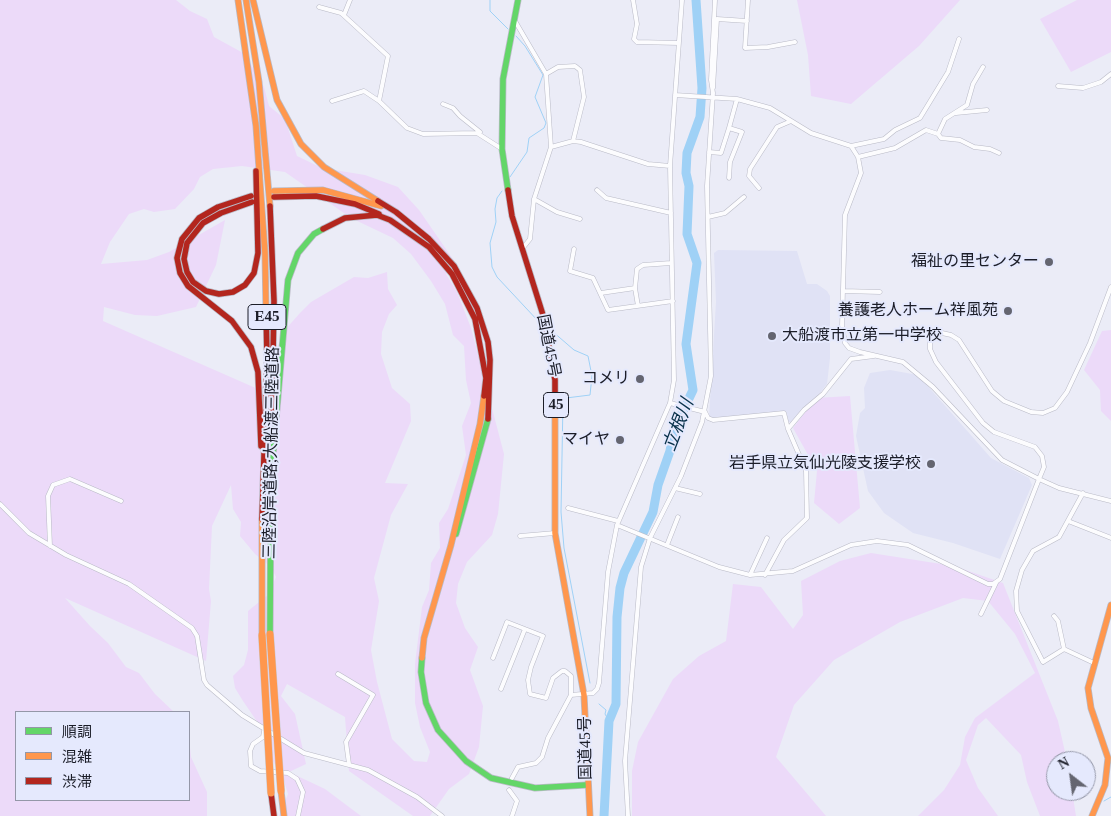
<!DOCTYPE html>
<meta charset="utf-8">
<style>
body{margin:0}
#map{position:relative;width:1111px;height:816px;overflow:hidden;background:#ebecf7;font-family:"Times New Roman","Noto Sans JP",serif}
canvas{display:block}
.legend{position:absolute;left:15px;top:711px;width:175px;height:90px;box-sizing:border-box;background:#e5e9fd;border:1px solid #9497a8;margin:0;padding:6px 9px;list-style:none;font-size:15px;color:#1b1d28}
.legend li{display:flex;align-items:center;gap:10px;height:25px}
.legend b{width:25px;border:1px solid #9497a8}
.north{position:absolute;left:1046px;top:751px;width:50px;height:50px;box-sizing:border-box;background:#e5e9fd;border:1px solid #9497a8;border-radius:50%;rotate:330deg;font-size:14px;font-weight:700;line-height:20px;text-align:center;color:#1b1d28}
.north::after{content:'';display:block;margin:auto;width:18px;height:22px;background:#646570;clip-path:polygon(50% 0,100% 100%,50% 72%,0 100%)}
</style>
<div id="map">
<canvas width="1111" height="816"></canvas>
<ul class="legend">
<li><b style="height:6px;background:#63d668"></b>順調</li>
<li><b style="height:6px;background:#ff974d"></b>混雑</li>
<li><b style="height:6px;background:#b3261e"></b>渋滞</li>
</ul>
<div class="north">N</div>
</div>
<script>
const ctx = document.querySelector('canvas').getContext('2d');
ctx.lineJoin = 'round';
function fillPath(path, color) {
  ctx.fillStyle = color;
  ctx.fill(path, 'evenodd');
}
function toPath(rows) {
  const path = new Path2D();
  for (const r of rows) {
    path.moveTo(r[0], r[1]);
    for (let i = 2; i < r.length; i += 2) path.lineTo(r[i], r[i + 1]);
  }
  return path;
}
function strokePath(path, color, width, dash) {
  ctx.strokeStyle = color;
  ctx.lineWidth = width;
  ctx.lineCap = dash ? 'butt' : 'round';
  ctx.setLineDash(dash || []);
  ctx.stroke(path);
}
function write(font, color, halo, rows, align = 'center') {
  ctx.font = font + ' "Times New Roman","Noto Sans JP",serif';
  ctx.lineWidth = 4;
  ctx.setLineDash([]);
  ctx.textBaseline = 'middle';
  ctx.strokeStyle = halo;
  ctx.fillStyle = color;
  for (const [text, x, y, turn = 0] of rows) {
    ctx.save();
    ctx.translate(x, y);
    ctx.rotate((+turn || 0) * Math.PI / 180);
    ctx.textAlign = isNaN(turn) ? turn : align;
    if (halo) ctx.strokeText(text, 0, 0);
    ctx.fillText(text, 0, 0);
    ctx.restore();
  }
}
const built = toPath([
 [718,250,797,251,807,284,817,284,827,291,830,296,830,358,827,384,794,426,788,421,786,411,714,419,709,417,716,302,714,253],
 [890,370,918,375,991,458,1029,478,1032,485,1000,559,953,543,913,533,884,513,868,491,856,436,860,413,865,408,864,388,870,373]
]);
const green = toPath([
 [0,0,176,0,190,11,207,19,214,37,245,54,264,87,269,106,285,119,297,156,322,168,365,175,398,187,419,210,457,265,446,274,457,292,471,328,504,454,498,514,492,535,467,562,458,584,456,603,465,628,478,647,470,670,483,706,479,747,469,774,449,789,430,816,413,816,349,771,345,717,287,684,281,696,295,714,306,764,289,772,325,789,361,816,279,816,288,794,284,781,270,756,269,739,243,701,235,688,233,676,244,665,248,650,248,611,269,594,276,577,271,567,255,554,240,536,241,522,233,509,231,485,212,526,209,589,211,601,206,661,65,598,90,626,108,643,126,667,139,673,155,694,174,712,16,712,16,800,189,800,189,738,191,757,207,792,207,816,0,816],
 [242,166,285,172,351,218,393,238,411,254,431,281,445,304,453,335,464,346,466,380,471,403,462,426,466,455,448,509,439,523,440,548,431,563,429,590,422,607,415,664,415,703,420,727,430,752,427,762,414,761,392,739,377,682,371,650,379,601,374,578,391,515,408,484,385,483,411,421,410,404,392,388,381,354,382,332,389,314,397,305,388,289,387,272,368,278,354,277,311,302,300,313,284,331,275,353,267,393,103,321,104,307,135,315,157,316,196,307,216,265,225,220,169,252,147,260,101,264,110,242,129,214,144,209,154,212,175,209,194,189,200,177,213,169],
 [797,0,960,0,919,46,851,104,811,96,808,55],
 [1077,0,1111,0,1111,52,1071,72,1040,19],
 [1111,330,1111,421,1101,411,1100,390,1084,370,1102,331],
 [850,396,860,508,839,524,814,503,817,471,793,428,816,398],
 [871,553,954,566,1003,583,1058,721,1067,761,1056,761,1056,791,1072,791,1076,816,1040,816,1027,782,1021,755,986,718,978,725,966,760,978,788,998,816,918,816,944,790,960,765,965,737,975,718,1035,673,1015,634,988,601,963,598,900,622,834,660,794,705,776,757,826,816,632,816,632,771,638,742,673,679,699,656,726,641,733,584,761,587,793,629,803,615,801,581,840,561]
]);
const stream = toPath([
 [490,0,490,11,508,29],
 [510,177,527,152,529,138,544,128,546,123,535,97,543,75,525,46,516,36],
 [502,191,497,198,495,209,496,222,490,243,492,267,497,277,539,322],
 [552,331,574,350,588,356,592,376,590,395,566,398,563,401,561,512,564,548,590,683],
 [599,704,606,710,605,714,609,721],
 [1104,801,1111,797]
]);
const river = toPath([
 [604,816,609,721,616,704,617,617,620,588,624,573,653,512,658,485,670,451,673,432,693,390,686,344,697,263,687,234,689,186,686,173,687,153,700,117,702,88,696,0]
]);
const street = toPath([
 [633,0,637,24,634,39,637,42,679,43],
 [748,0,745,48,768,47,795,42],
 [319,7,341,13,388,56,379,101,407,128,423,134,477,133,502,149],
 [344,15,350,0],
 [515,21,546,74,551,147,534,199,530,239,522,249],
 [546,74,558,67,575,66,580,70,584,97,573,141],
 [1058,86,1083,88,1101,82,1111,74],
 [713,88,717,19,747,21],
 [332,101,364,91,379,101],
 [443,104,453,108,460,116,480,132],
 [956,113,987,110],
 [938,134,941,138,960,140,974,147,990,149,999,153],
 [851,146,884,139,895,130,920,118,948,72,959,39],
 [551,147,573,141,581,142,648,164,670,166],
 [709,152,721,153,729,128],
 [858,157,895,148,926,130,938,134,945,119,967,105,973,84,983,67],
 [729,178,730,162,742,132,729,128,737,99],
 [759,188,749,176,750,169,777,127,791,121],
 [597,190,606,198,671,213],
 [534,199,557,212,580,219],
 [708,217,725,213,744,197],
 [574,249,570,271,593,278,608,310,673,301],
 [1111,287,1090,343,1067,392,1055,408,1043,413,1031,412,1004,401,992,391,959,340,951,335,942,333,936,336,930,342,930,349,936,362,983,423,994,432,1035,447,1042,456,1044,467,1039,479,1059,488,1111,501],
 [843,291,880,292],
 [601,293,635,288],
 [638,306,635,288,637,269,643,265,671,263],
 [670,403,705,412],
 [705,412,708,418,713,420,784,413,788,429,804,410,823,394,851,359,874,356],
 [675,488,700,494],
 [0,504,29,533,66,555,129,584,192,628,197,636,204,680,207,685,242,715,304,753,368,770,417,797,442,816],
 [568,508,618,521],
 [1068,521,1111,538],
 [617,525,719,567,750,575,793,571,851,545,877,541,908,545,988,584,993,584,1000,579,1039,479,1002,460,933,387,903,362,860,352,849,348,845,343,842,326,845,215,861,173,858,157,851,146,811,133,770,108,737,99,675,95],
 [520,536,555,533],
 [667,545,678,517],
 [50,546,48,496,53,485,70,479,121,501],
 [750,575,767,538],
 [765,575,784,540,807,518,806,471,788,429],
 [981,614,996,583],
 [1054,616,1058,621,1064,649,1094,663],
 [1064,649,1043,662,1017,611,1016,591,1022,570,1033,551,1059,537,1083,493],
 [493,658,507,622,543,636,531,667,528,680,530,694,546,698,553,678,562,671,565,671,571,676,571,695],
 [338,674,373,695,346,742,349,764],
 [501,689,525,629],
 [264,731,263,737,253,744,250,751,251,766,260,771,288,773,297,779,303,792,298,816],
 [512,778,518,767,536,763,542,757,548,738,571,695,593,693,597,689,599,683,608,572,617,525,670,403,674,380,670,166,682,0],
 [509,790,517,801,512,816],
 [628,816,625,761,641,567,650,538,681,476,702,422,711,376,707,186,713,93,711,80,715,0]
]);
const fast = toPath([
 [508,190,502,149,503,79,518,0],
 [271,478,288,280,298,253,314,234,323,229],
 [456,534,488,419],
 [270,634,271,474],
 [422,658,421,672,426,703,438,730,466,761,491,778,535,788,586,785]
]);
const slow = toPath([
 [238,0,256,126,265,253,266,309],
 [246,0,259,82,270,206],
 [253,0,277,100,301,144,324,167,378,201],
 [274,191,323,190,381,206],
 [555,408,555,533,584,695,590,816],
 [262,519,262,635],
 [422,658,424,638,451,545,480,424,484,396],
 [281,791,284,816],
 [1092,816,1105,785,1108,758,1091,708,1088,688,1111,605]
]);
const jam = toPath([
 [508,190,512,216,543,315,555,380,555,408],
 [251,196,218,207,199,218,182,239,177,258,180,273,188,286,232,321,251,347,258,372,261,446],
 [274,197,316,196,355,204,379,214],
 [378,201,396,212,429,239,454,266,477,308,488,342,490,360,488,419],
 [252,202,221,213,203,223,187,243,184,259,187,272,193,282,206,291,219,294,233,292,245,285,254,273,258,253,256,171],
 [270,206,274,301,272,415],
 [323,229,345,218,377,215,390,220,429,247,452,274,475,319,486,378,484,396],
 [262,519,267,359,266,309],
 [271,793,274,816]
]);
const slowBridge = toPath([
 [270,634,281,791],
 [262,635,271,793]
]);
const markers = [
 [1049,262,5,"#646570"],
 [1008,311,5,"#646570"],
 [772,336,5,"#646570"],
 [640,379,5,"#646570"],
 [620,440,5,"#646570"],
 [931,464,5,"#646570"]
];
const shields = [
 [267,317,38],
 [556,405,25]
];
const shieldNames = [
 ["E45",267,317],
 ["45",556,405]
];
const poiNames = [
 ["福祉の里センター",1039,262],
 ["養護老人ホーム祥風苑",998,311],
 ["大船渡市立第一中学校",782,336,"left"],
 ["コメリ",630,379],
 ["マイヤ",610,440],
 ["岩手県立気仙光陵支援学校",921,464]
];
const streetNames = [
 ["国道45号",548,346,79],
 ["三陸沿岸道路;大船渡三陸道路",272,453,-89],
 ["国道45号",586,748,-91]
];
const waterNames = [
 ["立根川",679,425,-69]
];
fillPath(built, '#e0e2f5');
fillPath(green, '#ecdaf9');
strokePath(stream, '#9fd1f6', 1);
strokePath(river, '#9fd1f6', 9);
strokePath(street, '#b9bac6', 5);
strokePath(fast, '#b9bac6', 7);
strokePath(slow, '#b9bac6', 7);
strokePath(jam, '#b9bac6', 7);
strokePath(street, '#fcfcfe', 4);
strokePath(fast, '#63d668', 5.5);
strokePath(slow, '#ff974d', 5.5);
strokePath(jam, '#b3261e', 5.5);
strokePath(slowBridge, '#cacbd1', 8, []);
strokePath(slowBridge, '#ff974d', 7);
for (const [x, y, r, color] of markers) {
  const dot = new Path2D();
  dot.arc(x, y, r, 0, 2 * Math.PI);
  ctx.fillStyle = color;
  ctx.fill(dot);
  strokePath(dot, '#e5e9fd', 2);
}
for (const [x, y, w] of shields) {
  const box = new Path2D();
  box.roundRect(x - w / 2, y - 12.5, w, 25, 4);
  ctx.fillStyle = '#e5e9fd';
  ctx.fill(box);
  strokePath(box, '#1b1d28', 1);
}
write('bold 15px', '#1b1d28', null, shieldNames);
write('16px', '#1b1d28', '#e5e9fd', poiNames, 'right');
write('16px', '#1b1d28', '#e5e9fd', streetNames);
write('italic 18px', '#08314a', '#e5e9fd', waterNames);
</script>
